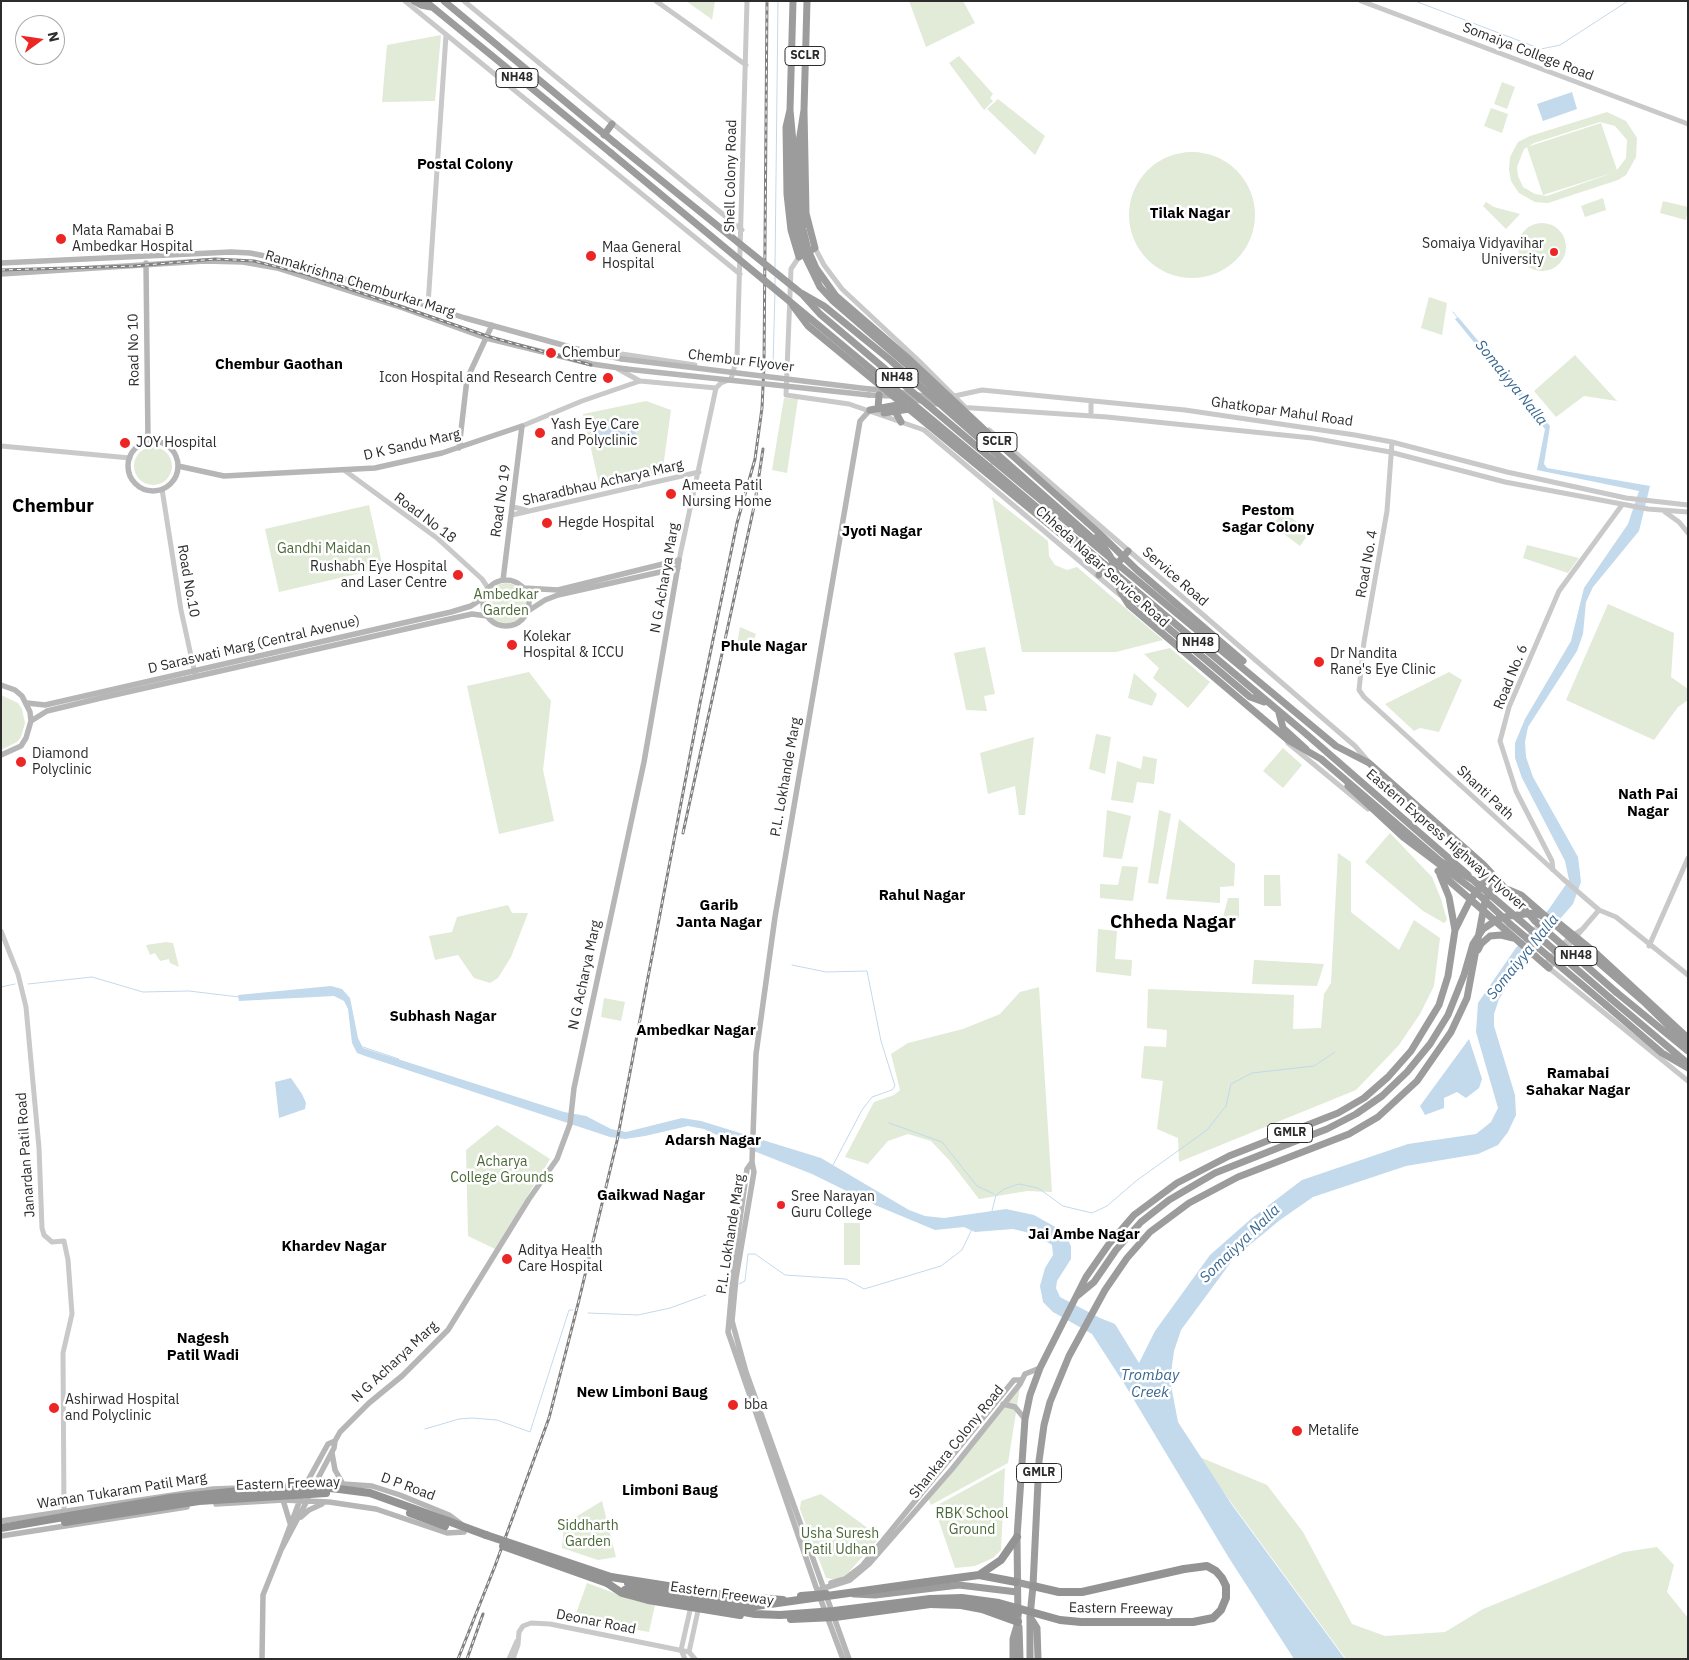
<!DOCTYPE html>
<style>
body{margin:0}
#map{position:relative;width:1689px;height:1660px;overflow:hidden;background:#fff;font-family:"IBM Plex Sans",sans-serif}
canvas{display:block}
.frame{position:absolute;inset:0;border:2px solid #2c2c2c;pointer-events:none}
.north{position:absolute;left:15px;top:15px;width:50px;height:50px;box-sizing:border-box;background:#fff;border:1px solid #ababab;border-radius:50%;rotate:76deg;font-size:14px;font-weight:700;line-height:20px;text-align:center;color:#2c2c2c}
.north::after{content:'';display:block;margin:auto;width:18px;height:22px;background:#ec2625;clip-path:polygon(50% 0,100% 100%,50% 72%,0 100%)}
</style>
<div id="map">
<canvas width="1689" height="1660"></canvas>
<div class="frame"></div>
<div class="north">N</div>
</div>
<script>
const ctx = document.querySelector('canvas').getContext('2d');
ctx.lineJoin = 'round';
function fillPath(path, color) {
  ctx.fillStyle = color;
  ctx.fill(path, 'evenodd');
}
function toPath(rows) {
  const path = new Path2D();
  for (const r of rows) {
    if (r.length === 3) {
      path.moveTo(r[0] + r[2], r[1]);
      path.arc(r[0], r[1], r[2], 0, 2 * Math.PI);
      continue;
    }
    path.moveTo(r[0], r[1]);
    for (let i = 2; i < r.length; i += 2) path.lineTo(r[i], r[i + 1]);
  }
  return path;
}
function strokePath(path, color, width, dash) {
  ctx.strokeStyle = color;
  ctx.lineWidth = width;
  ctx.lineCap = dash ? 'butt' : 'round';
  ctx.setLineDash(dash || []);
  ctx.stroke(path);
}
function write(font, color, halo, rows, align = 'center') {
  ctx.font = font + ' "IBM Plex Sans",sans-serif';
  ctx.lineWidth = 5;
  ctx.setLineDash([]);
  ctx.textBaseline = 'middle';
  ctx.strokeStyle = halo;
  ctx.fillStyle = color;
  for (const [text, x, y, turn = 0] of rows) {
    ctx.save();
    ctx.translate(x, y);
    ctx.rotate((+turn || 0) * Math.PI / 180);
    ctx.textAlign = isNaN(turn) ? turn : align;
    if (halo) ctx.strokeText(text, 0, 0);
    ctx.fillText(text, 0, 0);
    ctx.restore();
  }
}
const green = toPath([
 [686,1,715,1,712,20,710,18],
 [909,1,963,1,975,23,926,47],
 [441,35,435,101,382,102,387,45],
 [959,56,993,94,990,98,993,101,984,110,949,63],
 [1502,82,1515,87,1507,109,1494,104],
 [998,99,1045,136,1035,155,987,109],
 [1491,108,1508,114,1502,133,1484,126],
 [1607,112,1626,121,1637,138,1636,157,1626,175,1618,180,1548,203,1535,202,1519,193,1511,181,1509,170,1510,157,1518,142,1530,136],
 [1600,122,1615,126,1627,140,1626,158,1617,170,1601,123,1527,147,1543,195,1615,172,1547,196,1535,194,1523,187,1518,176,1517,167,1524,149,1534,143],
 [1192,215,63],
 [1603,198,1606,210,1585,217,1581,206],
 [1663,201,1688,207,1686,220,1660,213],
 [1486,202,1494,207,1520,214,1506,229,1483,206],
 [1542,247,24],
 [1429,297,1447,303,1442,335,1421,328],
 [1575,355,1617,401,1584,396,1556,417,1534,391],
 [784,398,798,399,787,473,772,470],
 [646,401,671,410,662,475,600,488,583,414],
 [153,466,19],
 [992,497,1048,541,1049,556,1055,565,1067,570,1077,567,1163,640,1116,652,1022,652],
 [369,505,383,568,279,592,265,529],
 [1284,512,1310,532,1300,546,1272,525],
 [1527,545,1579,558,1568,573,1523,558],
 [506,603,20],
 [1608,604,1674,633,1671,677,1688,689,1688,700,1678,707,1654,740,1566,700],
 [740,627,756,634,750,651,736,650],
 [985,647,995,694,984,696,987,711,966,710,954,653],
 [1170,648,1210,682,1188,708,1153,678,1159,668,1144,654],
 [529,672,551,701,543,770,554,821,499,834,467,686],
 [1449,672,1462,680,1439,732,1420,728,1414,731,1385,704],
 [1134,673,1157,694,1152,706,1128,698],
 [1,695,18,703,22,709,25,723,21,737,17,742,1,750],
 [1096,734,1111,737,1105,774,1089,769],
 [1034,737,1025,815,1019,815,1015,786,988,794,980,753],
 [1283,748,1302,765,1283,788,1263,771],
 [1143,756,1157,759,1154,784,1137,782,1133,803,1111,800,1117,761,1141,769],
 [1107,810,1131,816,1122,859,1103,857],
 [1159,810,1171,814,1158,884,1148,883],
 [1179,819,1235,864,1234,886,1220,887,1220,903,1166,899],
 [1390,833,1432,877,1441,899,1447,920,1444,923,1423,911,1365,862],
 [1338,853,1351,862,1351,912,1399,950,1414,920,1440,938,1434,986,1420,1014,1399,1045,1356,1090,1179,1162,1178,1138,1157,1129,1163,1081,1141,1078,1144,1046,1166,1047,1167,1030,1147,1028,1148,989,1294,995,1293,1029,1321,1028,1324,994,1331,983],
 [1122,866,1138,867,1133,901,1100,898,1100,884,1118,885],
 [1264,875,1280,875,1281,906,1264,906],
 [1228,898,1239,898,1239,918,1223,917],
 [508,905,512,913,528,913,511,957,498,978,490,983,474,978,458,955,435,960,429,936,452,932,457,917],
 [1098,929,1117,931,1115,959,1132,960,1131,976,1096,972],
 [166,942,173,943,179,967,170,963,169,959,160,961,155,953,150,955,146,945],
 [1254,960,1255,960,1324,964,1317,986,1252,984],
 [1039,987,1052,1192,1027,1191,979,1199,949,1160,931,1141,908,1134,888,1141,868,1164,845,1157,874,1102,894,1095,900,1090,891,1054,908,1043,963,1029,1000,1014,1020,992],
 [604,998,625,1002,621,1021,601,1017],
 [497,1125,550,1159,495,1249,468,1236,466,1150],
 [844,1223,860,1223,860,1265,844,1265],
 [1020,1387,1008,1463,931,1505,928,1498],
 [1197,1456,1267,1485,1303,1532,1352,1624,1385,1636,1445,1632,1483,1609,1624,1552,1657,1547,1674,1565,1667,1592,1688,1618,1688,1659,1346,1659],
 [1005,1468,1001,1550,993,1558,975,1566,955,1568,934,1507],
 [821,1494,880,1537,848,1573,838,1580,826,1578,800,1509,801,1501],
 [602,1501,616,1557,598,1560,562,1548,564,1524],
 [587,1583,633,1600,655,1605,649,1632,574,1619]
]);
const water = toPath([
 [1572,92,1577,109,1543,121,1537,104],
 [1458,317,1550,426,1544,464,1547,468,1650,486,1639,531,1593,587,1586,602,1583,634,1577,651,1528,727,1525,742,1526,757,1533,777,1578,857,1581,882,1573,904,1526,958,1499,999,1494,1014,1494,1026,1515,1095,1516,1115,1508,1132,1498,1145,1478,1154,1406,1166,1313,1197,1280,1220,1234,1258,1181,1330,1174,1351,1170,1380,1178,1422,1232,1505,1345,1659,1294,1659,1229,1558,1125,1385,1092,1334,1053,1312,1043,1302,1040,1286,1045,1268,1053,1255,1052,1245,1034,1234,1013,1229,975,1232,964,1227,935,1230,875,1205,812,1174,741,1146,704,1129,688,1126,645,1136,625,1139,610,1137,365,1056,357,1053,352,1043,348,1009,344,1001,334,996,239,1001,238,995,331,986,342,989,350,998,358,1038,363,1048,564,1112,586,1116,611,1129,626,1132,682,1118,701,1121,821,1158,909,1210,925,1216,944,1218,1006,1209,1034,1215,1059,1229,1066,1236,1071,1246,1071,1259,1057,1281,1056,1288,1060,1297,1100,1318,1115,1324,1139,1363,1155,1331,1210,1255,1252,1218,1302,1180,1408,1144,1476,1134,1491,1122,1498,1108,1476,1032,1478,1003,1515,949,1549,909,1569,880,1565,861,1522,778,1515,758,1515,743,1525,719,1571,641,1584,588,1628,524,1639,491,1537,470,1545,429,1455,319],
 [608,419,610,426,633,422,637,439,601,446,596,421],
 [1469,1039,1482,1079,1479,1088,1466,1098,1457,1092,1444,1098,1444,1108,1425,1115,1420,1106],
 [291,1078,302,1094,306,1103,305,1109,279,1118,275,1082]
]);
const stream = toPath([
 [1415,1,1541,49,1560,45,1628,1],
 [775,268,778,1],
 [775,285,775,277],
 [1453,312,1457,317],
 [773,365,775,292],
 [792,965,826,972,867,971,881,1041,895,1086,892,1090,872,1097,862,1110,833,1165],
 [28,984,92,977,143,992,189,991,239,997],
 [1,987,15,984],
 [363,1047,399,1059],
 [889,1123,942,1142,977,1186,994,1194],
 [992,1211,996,1195,1004,1189,1019,1184,1038,1188,1063,1206,1092,1213,1107,1206,1136,1181,1207,1130,1226,1106,1231,1084,1252,1073,1314,1066,1335,1052],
 [739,1284,745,1281,748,1254,755,1254,785,1275,846,1279,864,1289,941,1266,962,1250,972,1229],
 [714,1292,729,1287],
 [588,1313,638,1315,670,1308,706,1295],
 [425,1429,459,1419,472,1418,497,1420,530,1432,569,1310,573,1310]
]);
const tertiary = toPath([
 [405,1,740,274],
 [464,1,742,230],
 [656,1,746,65],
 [1361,1,1688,124],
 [815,248,824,265,842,289,919,361,966,408],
 [799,257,791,269,786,395,849,404,924,430,1120,595],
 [428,305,446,35],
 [611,357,615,353,695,365],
 [618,369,640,381,716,388],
 [950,397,982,390,1185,410,1355,435,1392,442,1507,472,1626,498,1688,505],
 [1091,401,1091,416],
 [958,407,1107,417,1312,438,1390,452,1505,482,1648,509,1688,512],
 [522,426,582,401,640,381],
 [989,430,1355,746,1368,761],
 [1392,442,1387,511,1364,642,1359,690,1364,697,1562,878,1599,910,1616,917,1688,975],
 [1,446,130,458],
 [344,470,437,538,482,579,488,588],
 [162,489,181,610,195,674],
 [513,507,526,510],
 [1665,512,1679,522,1688,533],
 [512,515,699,472],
 [679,560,716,388,721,383,731,379,737,358,747,1],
 [1288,743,1368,809],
 [1553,870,1552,861,1516,791,1500,741,1509,707,1559,591,1622,505],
 [1599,910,1549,968,1688,1081],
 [1,931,18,974,26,1007,39,1148,42,1228,44,1235,52,1242,64,1241,68,1260,72,1314,63,1353,64,1514],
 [1649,946,1688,858],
 [1545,964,1570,937,1584,928],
 [689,1652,699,1606],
 [689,1652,695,1659],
 [509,1659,517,1641],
 [513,1659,518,1645,519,1632,523,1626,531,1623,550,1624,689,1652],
 [685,1659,681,1650,691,1606]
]);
const secondary = toPath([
 [1,263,231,252,250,253,285,260,465,318,588,352,622,359],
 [146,263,148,441],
 [1,274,205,261,243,262,277,268,403,308,486,338,592,364,626,369],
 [869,389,886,390],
 [898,392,930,397],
 [869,395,894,396],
 [906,398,938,404],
 [153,466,25],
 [459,448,467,379,492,325],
 [178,466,224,476,375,468,442,453,522,426,503,580],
 [506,603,23],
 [528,611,545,600,558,595,678,568],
 [1,685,15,690,22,696,30,712,31,721,26,738,21,746,1,755],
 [27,703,45,705,451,612,471,606,483,598],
 [31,721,47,711,101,698,454,618,472,614,487,616],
 [752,1162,747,1169,735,1254,728,1332,816,1587,843,1659],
 [1003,1404,1015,1407,1025,1419],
 [332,1453,335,1470,343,1484],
 [314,1486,334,1448,335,1441],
 [283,1500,290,1523],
 [216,1504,283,1500,329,1502,376,1509,447,1533,464,1532],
 [301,1517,309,1510,322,1504],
 [1,1521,213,1489,343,1484,372,1486,400,1495,449,1515,461,1524],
 [1,1536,187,1507],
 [281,1550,306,1484,328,1444,335,1441,340,1432,369,1403,402,1376,448,1330,529,1199,557,1159,570,1124,574,1088,644,762,679,560,558,590,523,588],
 [831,1583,845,1579,862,1566,1014,1380,1021,1380],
 [821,1589,850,1580,869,1564,952,1469,1020,1384,1025,1374,1040,1368],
 [262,1659,263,1595,281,1550,308,1499],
 [849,1659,746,1372,732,1321,736,1278,754,1172,752,1162,756,1054,775,917,860,421,870,410]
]);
const trunk = toPath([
 [414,1,421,5,431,7],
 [425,1,611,153],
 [444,1,615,143],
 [793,1,790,110,793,142,793,194],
 [790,110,786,127,787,194,791,230,799,257,815,248,806,213,804,110],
 [604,135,612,124],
 [799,194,799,142,804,110,807,1],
 [803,294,824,306,889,359,1100,545],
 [793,306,808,326,1085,554],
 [878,409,879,395],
 [870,410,903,404],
 [895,411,901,422],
 [884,413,909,409],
 [994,461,1336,746,1369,763,1484,865,1535,921],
 [989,467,1305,733,1468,875],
 [1118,563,1128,551],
 [1099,575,1104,567],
 [1186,643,1250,697,1264,702],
 [1279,713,1283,728,1306,749],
 [1348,786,1403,837,1476,892,1510,924],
 [1438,871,1549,968],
 [1440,875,1449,897,1455,930],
 [1509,890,1521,895,1574,941,1643,1001,1688,1045],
 [1478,950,1481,944,1490,936,1501,935,1513,938],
 [1616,992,1688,1051],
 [1610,998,1686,1062],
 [1606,1005,1662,1053,1688,1068],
 [1077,1296,1094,1282,1116,1250,1141,1222,1169,1200,1215,1173,1288,1144],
 [1016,1582,1033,1586],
 [854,1594,875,1595,959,1585,1017,1592],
 [1030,1617,1037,1628,1038,1659],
 [1019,1627,1020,1659],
 [1013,1659,1013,1639,1018,1622,1017,1537,1025,1419,1030,1395,1040,1368,1086,1277,1109,1244,1134,1215,1177,1183,1229,1156,1338,1113,1364,1098,1388,1077,1411,1051,1439,1005,1448,976,1455,930,1470,900,1491,873],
 [1030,1659,1030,1616,1033,1586,1039,1461,1044,1425,1050,1402,1069,1356,1105,1290,1127,1258,1150,1232,1189,1203,1238,1177,1349,1134,1378,1117,1417,1081,1451,1032,1467,998,1485,901,1497,879]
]);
const motorway = toPath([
 [448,1521,486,1535],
 [979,1575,1001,1560,1017,1537],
 [611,1577,731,1596,783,1600],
 [927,1582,979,1575,1016,1582],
 [607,1583,622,1593,648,1600,740,1615],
 [1033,1586,1059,1592,1082,1592,1184,1569],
 [801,1596,826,1594],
 [973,1603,1018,1613],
 [930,1604,961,1605,982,1609,1018,1622]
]);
const rail = toPath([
 [1,270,134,266,215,259,254,261,306,274,487,336,591,365],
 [683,833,755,502,763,449],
 [458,1659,495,1566,549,1418,579,1300,617,1141,700,703,737,523,755,459,762,408,764,365,767,1],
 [467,1659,483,1614]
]);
const secondaryBridge = toPath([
 [622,359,869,389],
 [626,369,869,395]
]);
const trunkBridge = toPath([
 [615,143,802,294,820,314,994,461],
 [611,153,989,467],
 [793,194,797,230,803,252,820,287,832,300,906,364,997,448],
 [799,194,803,229,808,250,816,268,836,296,910,360,1006,450,1099,533,1137,570,1243,661],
 [1097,537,1110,556,1122,589,1186,643],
 [1117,579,1120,591,1129,605,1288,740,1321,759,1440,861,1473,880,1610,998],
 [1535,921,1616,992],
 [1510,924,1606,1005],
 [1288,1144,1327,1129,1356,1114,1382,1096,1407,1072,1430,1044,1448,1015,1464,975,1473,944,1483,929,1498,919,1509,916,1534,913,1556,921,1597,954,1688,1038]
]);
const motorwayBridge = toPath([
 [410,1513,445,1526],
 [65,1522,199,1501,326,1493],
 [1,1528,171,1498,239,1491,331,1488,370,1493,448,1521],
 [486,1535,611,1577],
 [503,1546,607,1583],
 [628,1583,716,1602,756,1606,927,1582],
 [625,1590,755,1614,780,1615,834,1611,930,1599,962,1598,999,1603,1060,1620,1081,1622,1193,1622,1213,1618,1221,1610,1226,1598,1226,1586,1222,1578,1216,1571,1207,1566,1184,1569],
 [791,1619,835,1617,930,1604]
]);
const markers = [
 [61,239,6,"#ec2625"],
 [1554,252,5,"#ec2625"],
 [591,256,6,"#ec2625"],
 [551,353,6,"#ec2625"],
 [608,378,6,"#ec2625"],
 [540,433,6,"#ec2625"],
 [125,443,6,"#ec2625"],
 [671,494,6,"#ec2625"],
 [547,523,6,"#ec2625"],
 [458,575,6,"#ec2625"],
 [512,645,6,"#ec2625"],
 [1319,662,6,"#ec2625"],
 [21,762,6,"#ec2625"],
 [781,1205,5,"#ec2625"],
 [507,1259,6,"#ec2625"],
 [733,1405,6,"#ec2625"],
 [54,1408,6,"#ec2625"],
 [1297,1431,6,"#ec2625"]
];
const shields = [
 [805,56,40],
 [517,78,42],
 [897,378,42],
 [997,442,40],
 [1198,643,42],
 [1576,956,42],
 [1290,1133,45],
 [1039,1473,45]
];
const shieldNames = [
 ["SCLR",805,56],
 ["NH48",517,78],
 ["NH48",897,378],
 ["SCLR",997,442],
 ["NH48",1198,643],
 ["NH48",1576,956],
 ["GMLR",1290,1133],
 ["GMLR",1039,1473]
];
const streetNames = [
 ["Somaiya College Road",1528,52,21],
 ["Shell Colony Road",731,176,-89],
 ["Ramakrishna Chemburkar Marg",360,284,17],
 ["Road No 10",134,350,-91],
 ["Chembur Flyover",741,361,7],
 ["Ghatkopar Mahul Road",1282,412,8],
 ["D K Sandu Marg",412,445,-13],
 ["Sharadbhau Acharya Marg",603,483,-13],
 ["Road No 19",501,501,-82],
 ["Road No 18",425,518,37],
 ["Road No. 4",1367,564,-80],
 ["Chheda Nagar Service Road",1102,567,42],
 ["Service Road",1175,577,41],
 ["N G Acharya Marg",665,578,-80],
 ["Road No.10",188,581,80],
 ["D Saraswati Marg (Central Avenue)",254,645,-13],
 ["Road No. 6",1511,677,-68],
 ["P.L. Lokhande Marg",786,777,-80],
 ["Shanti Path",1485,793,43],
 ["Eastern Express Highway Flyover",1446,840,41],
 ["N G Acharya Marg",585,975,-78],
 ["Janardan Patil Road",26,1155,-94],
 ["P.L. Lokhande Marg",731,1234,-81],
 ["N G Acharya Marg",395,1362,-43],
 ["Shankara Colony Road",957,1442,-51],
 ["Eastern Freeway",288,1484,-2],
 ["D P Road",408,1487,20],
 ["Waman Tukaram Patil Marg",122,1491,-9],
 ["Eastern Freeway",722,1594,8],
 ["Eastern Freeway",1121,1609,1],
 ["Deonar Road",596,1622,11]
];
const poiNames = [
 ["Mata Ramabai B",72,231],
 ["Ambedkar Hospital",72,247],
 ["Somaiya Vidyavihar",1544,244,"right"],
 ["University",1544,260,"right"],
 ["Maa General",602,248],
 ["Hospital",602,264],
 ["Chembur",562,353],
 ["Icon Hospital and Research Centre",597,378,"right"],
 ["Yash Eye Care",551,425],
 ["and Polyclinic",551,441],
 ["JOY Hospital",136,443],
 ["Ameeta Patil",682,486],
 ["Nursing Home",682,502],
 ["Hegde Hospital",558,523],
 ["Rushabh Eye Hospital",447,567,"right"],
 ["and Laser Centre",447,583,"right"],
 ["Kolekar",523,637],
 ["Hospital & ICCU",523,653],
 ["Dr Nandita",1330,654],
 ["Rane's Eye Clinic",1330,670],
 ["Diamond",32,754],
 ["Polyclinic",32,770],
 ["Sree Narayan",791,1197],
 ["Guru College",791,1213],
 ["Aditya Health",518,1251],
 ["Care Hospital",518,1267],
 ["Ashirwad Hospital",65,1400],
 ["and Polyclinic",65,1416],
 ["bba",744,1405],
 ["Metalife",1308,1431]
];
const parkNames = [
 ["Gandhi Maidan",324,549],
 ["Ambedkar",506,595],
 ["Garden",506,611],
 ["Acharya",502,1162],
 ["College Grounds",502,1178],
 ["RBK School",972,1514],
 ["Ground",972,1530],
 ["Siddharth",588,1526],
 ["Garden",588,1542],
 ["Usha Suresh",840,1534],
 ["Patil Udhan",840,1550]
];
const neighbourhoodNames = [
 ["Postal Colony",465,165],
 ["Tilak Nagar",1190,214],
 ["Chembur Gaothan",279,365],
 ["Pestom",1268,511],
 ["Sagar Colony",1268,528],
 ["Jyoti Nagar",882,532],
 ["Phule Nagar",764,647],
 ["Nath Pai",1648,795],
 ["Nagar",1648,812],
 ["Rahul Nagar",922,896],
 ["Garib",719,906],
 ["Janta Nagar",719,923],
 ["Subhash Nagar",443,1017],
 ["Ambedkar Nagar",696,1031],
 ["Ramabai",1578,1074],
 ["Sahakar Nagar",1578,1091],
 ["Adarsh Nagar",713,1141],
 ["Gaikwad Nagar",651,1196],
 ["Jai Ambe Nagar",1084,1235],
 ["Khardev Nagar",334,1247],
 ["Nagesh",203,1339],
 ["Patil Wadi",203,1356],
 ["New Limboni Baug",642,1393],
 ["Limboni Baug",670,1491]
];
const waterNames = [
 ["Somaiyya Nalla",1511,383,51],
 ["Somaiyya Nalla",1523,957,-51],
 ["Somaiyya Nalla",1240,1244,-44],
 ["Trombay",1150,1376],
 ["Creek",1150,1393]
];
const districtNames = [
 ["Chembur",53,507],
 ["Chheda Nagar",1173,923]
];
fillPath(green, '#e1ebd8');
fillPath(water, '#c3d9ec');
strokePath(stream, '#c3d9ec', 1);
strokePath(tertiary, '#c9c9c9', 5);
strokePath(secondary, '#b6b6b6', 5.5);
strokePath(trunk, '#9c9c9c', 7);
strokePath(motorway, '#939393', 8);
strokePath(rail, '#818181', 3);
strokePath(rail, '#fff', 1, [4]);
strokePath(secondaryBridge, '#b6b6b6', 5.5);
strokePath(trunkBridge, '#9c9c9c', 7);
strokePath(motorwayBridge, '#939393', 8);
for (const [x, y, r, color] of markers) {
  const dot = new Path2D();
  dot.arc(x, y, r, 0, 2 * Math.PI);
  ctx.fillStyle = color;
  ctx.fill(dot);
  strokePath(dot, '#fff', 2);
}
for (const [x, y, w] of shields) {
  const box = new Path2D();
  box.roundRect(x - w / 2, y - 9.5, w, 19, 4);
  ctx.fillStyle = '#fff';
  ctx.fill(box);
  strokePath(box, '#2c2c2c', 1);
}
write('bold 12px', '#2c2c2c', null, shieldNames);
write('14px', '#2c2c2c', '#fff', streetNames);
write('14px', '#2c2c2c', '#fff', poiNames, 'left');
write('14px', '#4b6938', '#fff', parkNames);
write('bold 15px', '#000', '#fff', neighbourhoodNames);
write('italic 15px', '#376791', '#fff', waterNames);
write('bold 19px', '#000', '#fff', districtNames);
</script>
